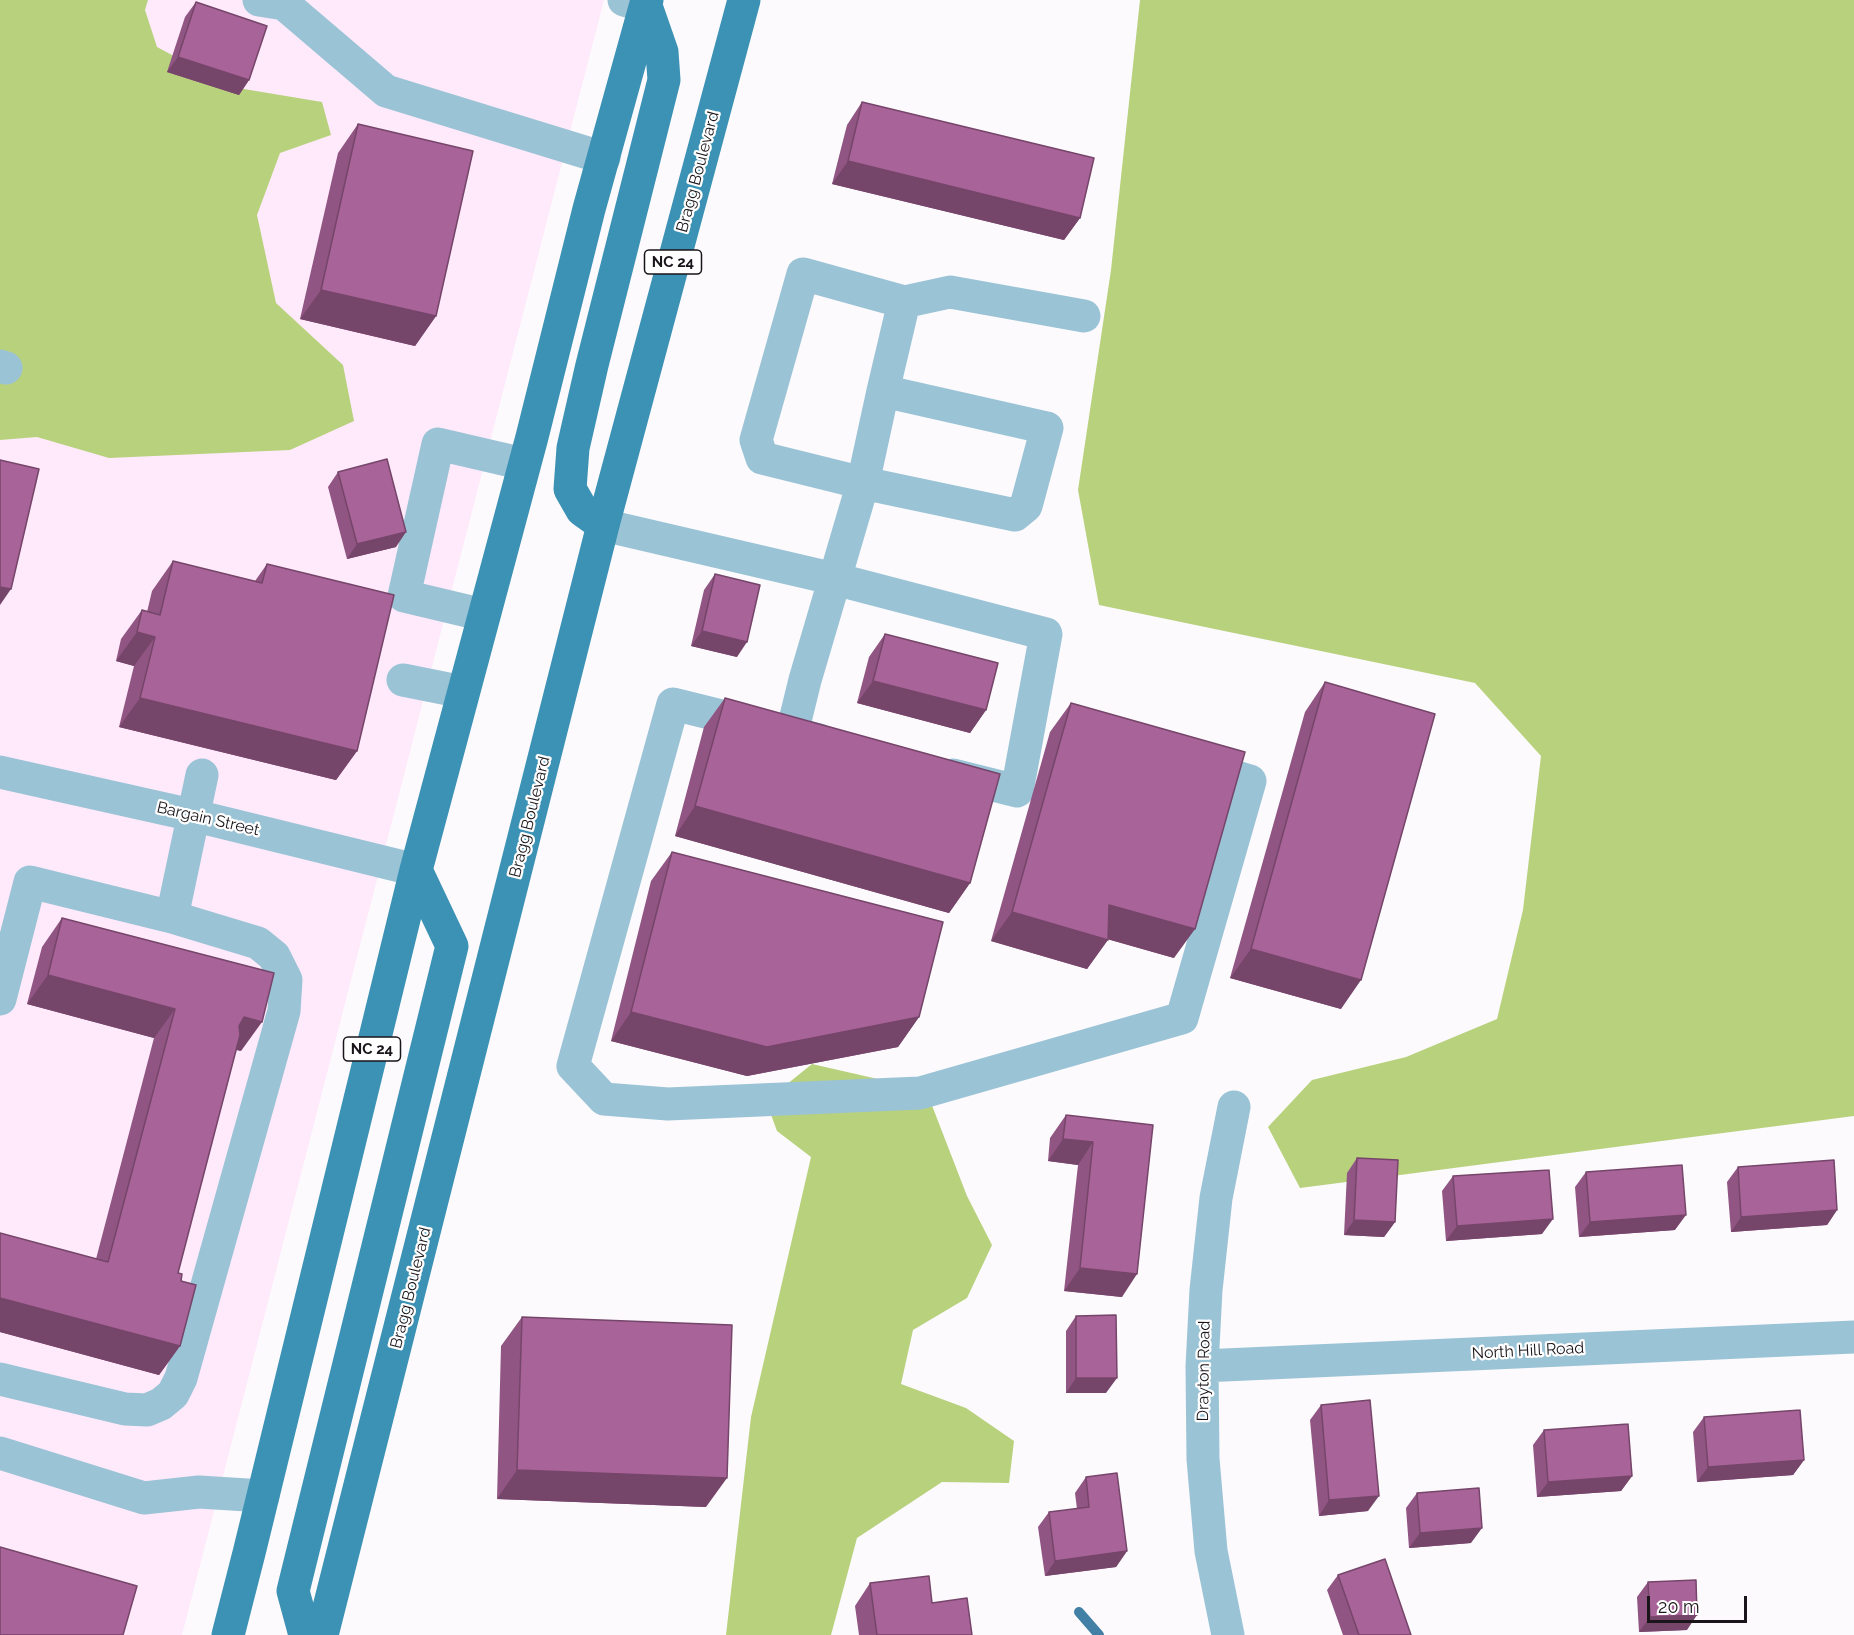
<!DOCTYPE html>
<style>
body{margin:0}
#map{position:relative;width:1854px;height:1635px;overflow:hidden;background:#fcfafd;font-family:Raleway,sans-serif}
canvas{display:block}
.scale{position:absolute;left:1647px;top:1596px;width:100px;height:27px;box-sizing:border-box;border:3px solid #19151a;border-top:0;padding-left:8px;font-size:18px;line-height:21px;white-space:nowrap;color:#19151a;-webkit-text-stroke:4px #fff;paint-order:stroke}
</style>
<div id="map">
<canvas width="1854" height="1635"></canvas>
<div class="scale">20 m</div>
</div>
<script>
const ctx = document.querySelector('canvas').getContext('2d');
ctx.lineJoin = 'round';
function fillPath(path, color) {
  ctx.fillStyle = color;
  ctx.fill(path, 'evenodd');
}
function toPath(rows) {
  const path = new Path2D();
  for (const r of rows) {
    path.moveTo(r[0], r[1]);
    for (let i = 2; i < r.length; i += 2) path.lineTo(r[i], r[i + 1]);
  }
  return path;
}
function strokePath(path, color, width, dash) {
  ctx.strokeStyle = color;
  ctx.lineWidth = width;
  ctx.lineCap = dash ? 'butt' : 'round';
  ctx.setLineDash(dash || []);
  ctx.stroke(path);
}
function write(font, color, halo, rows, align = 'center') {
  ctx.font = font + ' Raleway,sans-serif';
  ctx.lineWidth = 4.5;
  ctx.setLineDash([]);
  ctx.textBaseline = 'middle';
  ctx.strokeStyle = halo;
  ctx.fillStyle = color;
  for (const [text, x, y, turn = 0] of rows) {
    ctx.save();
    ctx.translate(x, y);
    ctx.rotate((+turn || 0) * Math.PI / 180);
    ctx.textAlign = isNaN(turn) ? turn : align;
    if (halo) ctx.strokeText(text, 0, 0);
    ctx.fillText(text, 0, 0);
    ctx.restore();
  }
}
const commercial = toPath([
 [0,0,604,0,182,1635,0,1635]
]);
const forest = toPath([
 [0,0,148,0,145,10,157,47,232,87,322,102,331,135,280,153,257,215,276,303,343,365,354,421,290,450,109,458,37,437,0,440],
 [1140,0,1854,0,1854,1116,1300,1188,1268,1127,1312,1080,1406,1057,1497,1019,1523,910,1541,756,1475,683,1099,605,1078,490,1111,270],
 [812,1064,926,1090,967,1196,992,1245,967,1298,913,1330,901,1384,966,1408,1014,1441,1009,1483,942,1482,857,1538,831,1635,726,1635,751,1417,811,1157,777,1131,766,1101]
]);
const stream = toPath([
 [1079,1612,1099,1635]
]);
const minor = toPath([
 [259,0,284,4,386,91,604,158],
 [624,0,646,6],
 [904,302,950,292,1084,316],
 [0,366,6,368],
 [603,525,835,579,1046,634,1017,791,953,775],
 [484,615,404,596,438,444,524,464],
 [403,680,463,692],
 [758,725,673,704,573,1066,604,1099,668,1104,920,1093,1182,1018,1250,781,1196,765],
 [819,740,792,733,805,680,863,483,883,391,904,302,803,274,756,440,762,458,863,483,1015,515,1026,506,1047,428,883,391],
 [0,772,192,815,416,870],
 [172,917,202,775],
 [0,999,30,882,172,917,258,943,274,956,286,980,284,1011,181,1378,173,1394,161,1404,147,1410,125,1409,0,1379],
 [1202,1366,1854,1337],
 [0,1453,144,1498,199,1492,263,1496],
 [1228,1635,1211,1551,1203,1459,1202,1366,1206,1290,1216,1198,1234,1107]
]);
const major = toPath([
 [603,525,582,510,570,489,573,448,592,365,664,80,662,52,646,6],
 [228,1635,249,1553,416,870,532,437,589,209,647,0],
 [305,1635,293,1591,452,946,416,870],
 [322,1635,603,525,744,0]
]);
const wall = toPath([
 [196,2,249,80,239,95,167,72,185,17],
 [862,102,1080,218,1064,240,832,184,847,125],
 [358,124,436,316,415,346,300,319,338,153],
 [338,472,396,547,347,559,328,487],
 [173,561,255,581,267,564,357,751,336,780,119,727,134,666,116,661,121,639,142,610,147,612,152,591],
 [715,574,737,657,691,646,704,590],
 [885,634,986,710,970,733,857,703,869,657],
 [1325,682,1341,1009,1230,978,1305,712],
 [725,698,970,883,949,913,675,836,704,727],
 [1071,703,1174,958,1108,939,1087,969,991,941,1050,732],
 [672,852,919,1017,898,1047,747,1076,611,1041,651,881],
 [62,918,241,1051,236,1050,178,1273,181,1281,180,1346,159,1375,0,1332,0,1233,96,1259,154,1038,27,1004,42,947],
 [1066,1115,1153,1125,1122,1297,1064,1291,1078,1165,1048,1161,1050,1138],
 [1357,1158,1395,1222,1384,1237,1344,1235,1347,1173],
 [1738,1167,1837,1210,1827,1225,1731,1232,1727,1182],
 [1586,1172,1675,1230,1579,1237,1575,1187],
 [1453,1176,1542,1234,1446,1241,1442,1191],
 [1076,1316,1106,1393,1066,1393,1066,1331],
 [522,1317,706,1507,497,1499,501,1346],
 [1321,1405,1368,1511,1319,1516,1310,1420],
 [1704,1417,1804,1460,1793,1475,1697,1482,1693,1432],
 [1544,1430,1632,1476,1621,1491,1537,1497,1533,1445],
 [1086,1477,1127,1551,1116,1567,1045,1576,1038,1527,1049,1512,1077,1509,1075,1493],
 [1417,1493,1471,1543,1409,1548,1406,1508],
 [1338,1575,1411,1635,1343,1635,1327,1590],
 [1648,1582,1687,1630,1639,1632,1637,1597],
 [870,1583,932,1603,972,1635,859,1635,855,1606]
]);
const shadedWall = toPath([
 [178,57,249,80,239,95,167,72],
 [848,161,1080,218,1064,240,832,184],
 [321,290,436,316,415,346,300,319],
 [406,532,396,547,347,559,357,544],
 [0,587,11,589,0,605],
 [702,631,747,642,737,657,691,646],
 [137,632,155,637,134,666,116,661],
 [873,681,986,710,970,733,857,703],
 [140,698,357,751,336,780,119,727],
 [695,806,970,883,949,913,675,836],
 [1109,905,1195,929,1174,958,1089,934],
 [1012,912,1108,940,1087,969,991,941],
 [1251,949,1361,980,1341,1009,1230,978],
 [48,975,175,1009,154,1038,27,1004],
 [631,1012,919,1017,898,1047,747,1076,611,1041],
 [244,1017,262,1022,241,1051,224,1046],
 [1063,1139,1093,1142,1078,1165,1048,1161],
 [1837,1210,1827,1225,1731,1232,1741,1217],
 [1686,1215,1675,1230,1579,1237,1590,1222],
 [1553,1219,1542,1234,1446,1241,1457,1226],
 [1354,1220,1395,1222,1384,1237,1344,1235],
 [1080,1268,1137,1274,1122,1297,1064,1291],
 [0,1298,180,1346,159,1375,0,1332],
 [1076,1378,1117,1378,1106,1393,1066,1393],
 [1804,1460,1793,1475,1697,1482,1708,1467],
 [517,1470,727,1478,706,1507,497,1499],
 [1632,1476,1621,1491,1537,1497,1548,1482],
 [1379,1496,1368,1511,1319,1516,1329,1500],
 [1482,1528,1471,1543,1409,1548,1420,1533],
 [1127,1551,1116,1567,1045,1576,1055,1561],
 [1697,1615,1687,1630,1639,1632,1650,1617]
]);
const building = toPath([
 [196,2,267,26,249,80,178,57,196,2],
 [862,102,1094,158,1080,218,848,161,862,102],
 [358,124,473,151,436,316,321,290,358,124],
 [387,459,406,532,357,544,338,472,387,459],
 [0,460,39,469,11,589,0,587,0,460],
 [173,561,262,583,267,564,394,595,357,751,140,698,155,637,137,632,142,610,160,615,173,561],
 [715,574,760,585,747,642,702,631,715,574],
 [885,634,998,663,986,710,873,681,885,634],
 [1325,682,1435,714,1361,980,1251,949,1325,682],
 [725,698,1000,774,970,883,695,806,725,698],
 [1071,703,1245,752,1195,929,1109,905,1108,940,1012,912,1071,703],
 [672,852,943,922,919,1017,767,1047,631,1012,672,852],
 [62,918,274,973,262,1022,244,1017,239,1026,240,1035,178,1273,182,1274,181,1281,196,1285,180,1346,0,1298,0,1233,108,1262,175,1009,48,975,62,918],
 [1066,1115,1153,1125,1137,1274,1080,1268,1093,1142,1063,1139,1066,1115],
 [1357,1158,1398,1160,1395,1222,1354,1220,1357,1158],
 [1834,1160,1837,1210,1741,1217,1738,1167,1834,1160],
 [1682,1165,1686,1215,1590,1222,1586,1172,1682,1165],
 [1549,1170,1553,1219,1457,1226,1453,1176,1549,1170],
 [1116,1315,1117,1378,1076,1378,1076,1316,1116,1315],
 [522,1317,732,1325,727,1478,517,1470,522,1317],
 [1370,1400,1379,1496,1329,1500,1321,1405,1370,1400],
 [1800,1410,1804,1460,1708,1467,1704,1417,1800,1410],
 [1628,1424,1632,1476,1548,1482,1544,1430,1628,1424],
 [1117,1473,1127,1551,1055,1561,1049,1512,1089,1507,1086,1477,1117,1473],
 [1479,1488,1482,1528,1420,1533,1417,1493,1479,1488],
 [0,1547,137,1586,123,1635,0,1635,0,1547],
 [1385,1559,1411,1635,1359,1635,1338,1575,1385,1559],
 [929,1576,932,1603,967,1598,972,1635,877,1635,870,1583,929,1576],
 [1696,1580,1697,1615,1650,1617,1648,1582,1696,1580]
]);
const shields = [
 [673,262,57],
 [372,1049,57]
];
const shieldNames = [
 ["NC 24",673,262],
 ["NC 24",372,1049]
];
const streetNames = [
 ["Bragg Boulevard",698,172,-75],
 ["Bragg Boulevard",530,817,-76],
 ["Bargain Street",208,819,13],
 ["Bragg Boulevard",411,1288,-76],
 ["North Hill Road",1528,1351,-3],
 ["Drayton Road",1204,1371,-89]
];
fillPath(commercial, '#feeafa');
fillPath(forest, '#b8d17d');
strokePath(stream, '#4281a5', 10);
strokePath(minor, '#9ac3d6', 33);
strokePath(major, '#3c92b4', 33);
fillPath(wall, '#905583');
fillPath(shadedWall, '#76456a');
fillPath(building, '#a86398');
strokePath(building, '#76456a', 1.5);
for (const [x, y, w] of shields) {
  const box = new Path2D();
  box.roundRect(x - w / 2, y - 12, w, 24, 4.5);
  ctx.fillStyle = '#fff';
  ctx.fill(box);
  strokePath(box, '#19151a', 1.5);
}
write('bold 15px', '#19151a', null, shieldNames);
write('16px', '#19151a', '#fff', streetNames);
</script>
